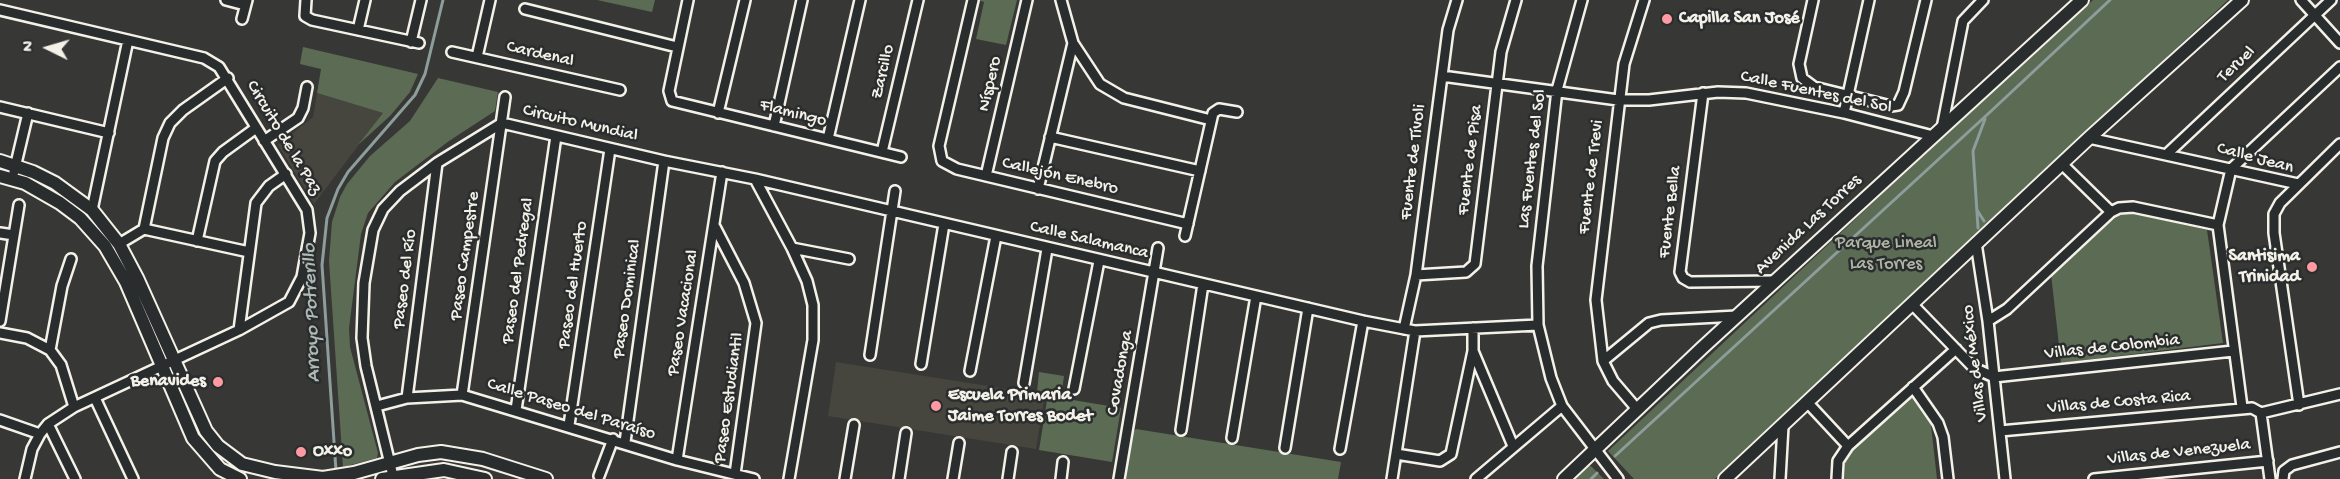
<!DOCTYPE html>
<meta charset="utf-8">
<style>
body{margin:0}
#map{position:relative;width:2340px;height:479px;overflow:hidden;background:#373835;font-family:"Gochi Hand",sans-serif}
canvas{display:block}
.north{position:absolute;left:18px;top:18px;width:60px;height:60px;-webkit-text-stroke:4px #2a2d2e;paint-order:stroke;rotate:275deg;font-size:16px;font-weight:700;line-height:24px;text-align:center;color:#f4f1e8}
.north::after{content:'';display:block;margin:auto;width:21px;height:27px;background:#f4f1e8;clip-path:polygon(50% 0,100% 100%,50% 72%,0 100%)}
</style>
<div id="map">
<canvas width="2340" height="479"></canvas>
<div class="north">N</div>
</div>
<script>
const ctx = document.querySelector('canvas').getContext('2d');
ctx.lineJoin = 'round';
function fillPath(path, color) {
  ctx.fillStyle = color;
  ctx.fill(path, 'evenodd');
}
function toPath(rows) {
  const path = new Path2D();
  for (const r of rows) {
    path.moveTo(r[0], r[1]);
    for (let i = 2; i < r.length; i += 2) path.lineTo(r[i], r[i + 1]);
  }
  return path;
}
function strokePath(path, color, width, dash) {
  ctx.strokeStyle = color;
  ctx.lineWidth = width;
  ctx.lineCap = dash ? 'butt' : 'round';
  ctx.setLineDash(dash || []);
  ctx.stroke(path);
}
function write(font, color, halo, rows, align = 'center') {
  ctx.font = font + ' "Gochi Hand",sans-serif';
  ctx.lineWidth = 5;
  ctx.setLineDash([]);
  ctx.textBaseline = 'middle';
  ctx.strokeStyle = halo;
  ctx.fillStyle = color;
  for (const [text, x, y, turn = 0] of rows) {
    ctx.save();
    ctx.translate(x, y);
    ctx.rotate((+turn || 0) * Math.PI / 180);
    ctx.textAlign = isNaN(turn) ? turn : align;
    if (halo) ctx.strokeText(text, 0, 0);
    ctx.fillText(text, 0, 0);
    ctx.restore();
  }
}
const built = toPath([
 [317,93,383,113,314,204,278,145,313,117],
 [836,362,1045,395,1036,449,828,416]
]);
const green = toPath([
 [597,0,655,0,652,12],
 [978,0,1017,0,1006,45,976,39,984,2],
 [2093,0,2228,0,1715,479,1634,479,1608,451,1913,165],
 [303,47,418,74,410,92,390,116,358,145,383,113,317,93,321,69,300,64],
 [438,78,498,92,495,111,449,141,395,182,368,213,361,234,349,328,350,347,378,453,377,458,343,467,329,261,332,222,340,197,347,184,370,156,410,121],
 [2119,210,2207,230,2223,343,2061,363,2051,274],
 [1039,372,1064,376,1061,398,1121,408,1112,462,1039,450,1048,394,1037,392],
 [1910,395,1931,425,1937,479,1844,479,1845,457],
 [1136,429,1341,462,1338,479,1125,479,1132,432],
 [1588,465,1592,467,1604,479,1573,479]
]);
const stream = toPath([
 [1989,113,2110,0],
 [1977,210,1984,221],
 [1978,228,1973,151,1985,119],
 [1615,456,1989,113],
 [336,471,322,265,327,218,338,189,348,172,415,95,425,74,443,0],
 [1591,479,1597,473]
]);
const minor = toPath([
 [226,0,245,5],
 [306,0,305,16,312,20,419,43],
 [688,0,669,91,672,101,901,157],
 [973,0,939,146,942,161,957,169,1188,224],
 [1061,0,1073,43,1100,84,1124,98,1211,120],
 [1582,0,1557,90,1537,266,1538,325,1551,378,1562,406,1618,479],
 [1813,0,1799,64,1802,78,1814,87,1891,106,1898,105,1904,92,1926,0],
 [2301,0,2340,43],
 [525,9,677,47],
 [0,10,204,58,219,67,307,210,310,233,302,277,289,302,239,330,74,407,48,424,40,434,32,449,25,479],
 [242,19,247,0],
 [358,30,365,0],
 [411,42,421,0],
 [452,52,620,90],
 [477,57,490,0],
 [1442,76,1618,100,1649,100,1718,92,1746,93,1844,113,1933,136],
 [1703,93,1680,272,1683,278,1690,282,1776,281],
 [0,107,109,133],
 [718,113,745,0],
 [1844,113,1869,0],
 [774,126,802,0],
 [1942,128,1963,21,1983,0],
 [1050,137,1200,171],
 [2089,138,2298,184],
 [828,139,860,0],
 [264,141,298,118,303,108,307,87],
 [882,152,918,0],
 [2167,154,2331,0],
 [2062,164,2111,212],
 [14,172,28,113],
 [986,176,1027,0],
 [755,179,792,248,807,281,813,305,813,340,789,479],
 [1038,189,1073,43],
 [92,210,128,40],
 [715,227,744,283,756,323,735,474],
 [144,229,163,138,170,123,183,110,228,78],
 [0,233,14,235],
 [1185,236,1213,113,1219,109,1237,112],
 [197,241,215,161,223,152,256,128],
 [1976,243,1988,321,2005,479],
 [119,244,144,229,249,252],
 [792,248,849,259],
 [1416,275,1466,272,1475,264,1501,52,1516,0],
 [1912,304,1974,368,1994,377,2233,351],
 [0,321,19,205],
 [1988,321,2007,309,2111,212,2119,208,2133,207,2218,225],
 [1473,328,1473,351,1513,446],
 [1404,329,1416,275,1448,30,1457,0],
 [239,330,256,203,269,186,286,174],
 [0,333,27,338,50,350,61,365,74,407],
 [50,350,62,286,71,259],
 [870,355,895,191],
 [1603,361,1649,323,1661,320,1737,316],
 [921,364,944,224],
 [970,371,996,236],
 [1024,383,1047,249],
 [1913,387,1938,423,1943,437,1948,479],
 [1074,389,1099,261],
 [462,395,505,97],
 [95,398,133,479],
 [407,398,437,163],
 [1807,402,1848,446],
 [2299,405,2274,233,2274,214,2280,203,2340,144],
 [377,406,407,398,462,395,677,460,754,479],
 [2242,407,2218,225,2231,169,2340,67],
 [1637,409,1613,381,1603,361,1596,300,1624,64,1644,0],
 [516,410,556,136],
 [2261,413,2340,394],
 [0,420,40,434],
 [48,424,75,479],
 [569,425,610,149],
 [1181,430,1203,284],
 [2000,431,2252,408,2261,413,2270,479],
 [1232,438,1256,296],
 [625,442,664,161],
 [1285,448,1308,308],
 [1340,449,1363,321],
 [1396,454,1440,461,1451,454,1473,351],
 [677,460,722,172],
 [393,476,366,366,362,338,364,283,373,230,383,209,400,191,437,163,502,123,664,161,755,179,1363,321,1415,331,1538,325],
 [599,476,613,439],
 [845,479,854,425],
 [899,479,906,433],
 [953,479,959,443],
 [1008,479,1012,452],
 [1061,479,1063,462],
 [1119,479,1158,248],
 [1392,479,1415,331],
 [1476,479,1562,406],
 [1780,479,1783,426],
 [1837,479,1838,461,1848,446,1956,349],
 [2094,479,2268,461],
 [2283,479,2284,471,2292,465,2340,452]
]);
const tertiary = toPath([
 [0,161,33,172,55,183,92,210,119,244,137,278,206,431,218,446,242,464,275,472,323,478,354,473,418,455,441,452,483,459,546,479],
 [0,176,25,183,60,203,80,218,105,246,126,282,193,438,220,469,240,479],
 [382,479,444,470,485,479],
 [1564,479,1702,348,2082,0],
 [1725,479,2089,138,2242,0]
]);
const markers = [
 [1667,19,6,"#ff9aa2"],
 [2312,267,6,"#ff9aa2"],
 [218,382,6,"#ff9aa2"],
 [936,406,6,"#ff9aa2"],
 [301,452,6,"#ff9aa2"]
];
const poiNames = [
 ["Capilla San José",1679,19],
 ["Santisima",2300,257,"right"],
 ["Trinidad",2300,278,"right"],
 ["Benavides",206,382,"right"],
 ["Escuela Primaria",948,396],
 ["Jaime Torres Bodet",948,417],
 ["Oxxo",313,452]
];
const streetNames = [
 ["Cardenal",540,55,13],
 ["Teruel",2237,65,-43],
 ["Zarcillo",884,72,-77],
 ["Níspero",991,84,-77],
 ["Calle Fuentes del Sol",1816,93,12],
 ["Flamingo",793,114,14],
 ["Circuito Mundial",580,124,13],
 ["Circuito de la Paz",283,138,59],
 ["Las Fuentes del Sol",1533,159,-83],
 ["Calle Jean",2255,159,15],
 ["Fuente de Pisa",1471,160,-83],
 ["Fuente de Tívoli",1414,162,-83],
 ["Callejón Enebro",1060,177,13],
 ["Fuente de Trevi",1592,177,-83],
 ["Fuente Bella",1671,212,-83],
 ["Avenida Las Torres",1809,225,-43],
 ["Calle Salamanca",1089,241,13],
 ["Paseo Campestre",466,256,-82],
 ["Paseo del Pedregal",519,271,-82],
 ["Paseo del Río",406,279,-83],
 ["Paseo del Huerto",574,285,-82],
 ["Paseo Dominical",628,299,-82],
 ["Paseo Vacacional",684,313,-81],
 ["Villas de Colombia",2112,348,-6],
 ["Villas de México",1976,363,-97],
 ["Covadonga",1121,373,-80],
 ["Paseo Estudiantil",730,398,-82],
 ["Villas de Costa Rica",2119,403,-5],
 ["Calle Paseo del Paraíso",571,410,17],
 ["Villas de Venezuela",2179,453,-6]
];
const parkNames = [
 ["Parque Lineal",1886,244],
 ["Las Torres",1886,265]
];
const waterNames = [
 ["Arroyo Potrerillo",313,313,-92]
];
fillPath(built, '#46453e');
fillPath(green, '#5c6b53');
strokePath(stream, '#8c9d9b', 3);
strokePath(minor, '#f4f1e8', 14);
strokePath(tertiary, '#f4f1e8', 16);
strokePath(minor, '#2a2d2e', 9);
strokePath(tertiary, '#2a2d2e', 12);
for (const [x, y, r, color] of markers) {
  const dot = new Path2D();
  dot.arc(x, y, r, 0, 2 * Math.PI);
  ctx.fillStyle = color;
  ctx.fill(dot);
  strokePath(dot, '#2a2d2e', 2);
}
write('bold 18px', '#f4f1e8', '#2a2d2e', poiNames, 'left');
write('18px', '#f4f1e8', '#2a2d2e', streetNames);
write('18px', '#b0b5a5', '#2a2d2e', parkNames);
write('italic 20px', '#afb9b5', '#2a2d2e', waterNames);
</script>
